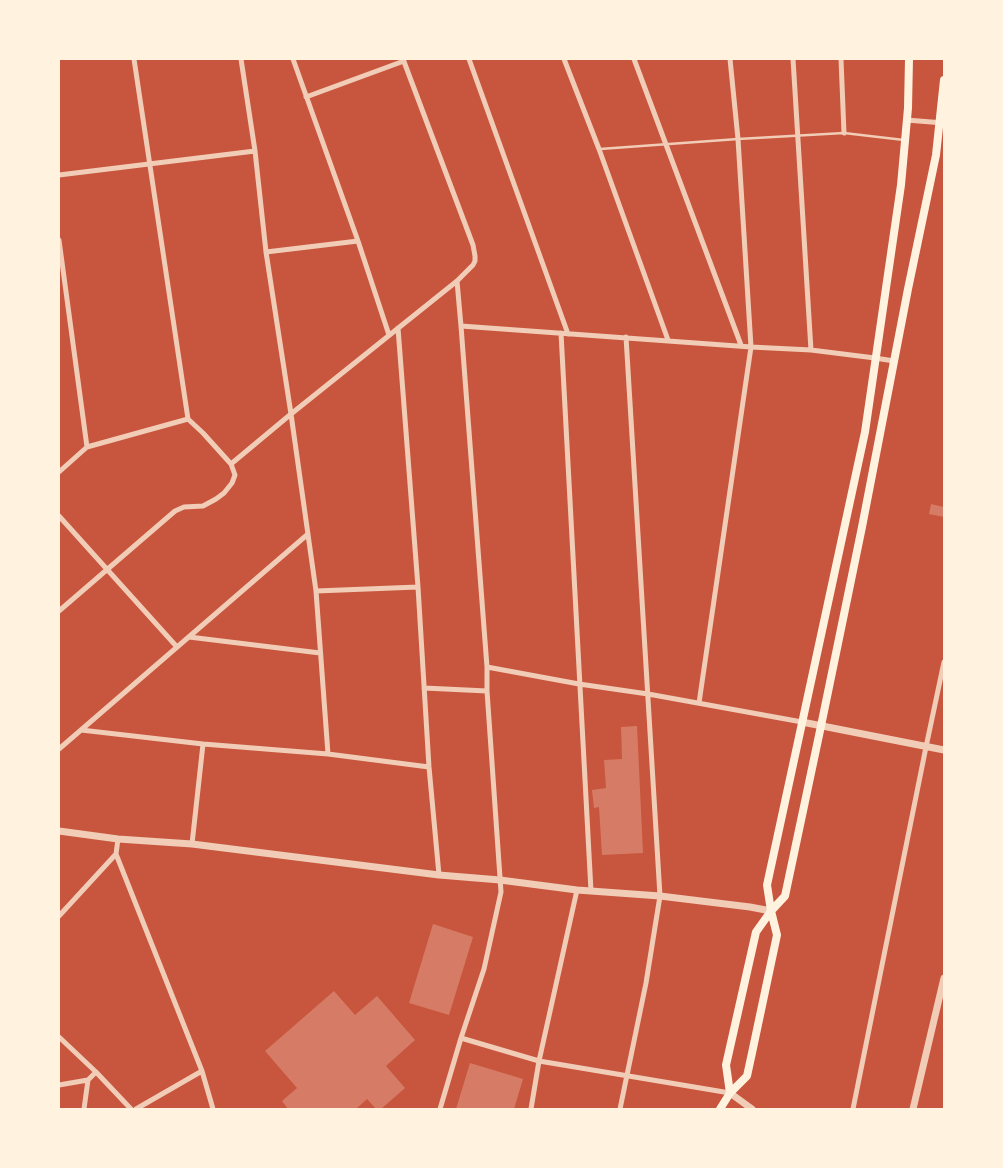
<!DOCTYPE html>
<style>
body{margin:0}
#map{position:relative;width:1003px;height:1168px;overflow:hidden;background:#c8553d;font-family:"PT Sans Narrow",sans-serif}
canvas{display:block}
.frame{position:absolute;inset:0;border:60px solid #fff3e0;pointer-events:none}
</style>
<div id="map">
<canvas width="1003" height="1168"></canvas>
<div class="frame"></div>
</div>
<script>
const ctx = document.querySelector('canvas').getContext('2d');
ctx.lineJoin = 'round';
function fillPath(path, color) {
  ctx.fillStyle = color;
  ctx.fill(path, 'evenodd');
}
function toPath(rows) {
  const path = new Path2D();
  for (const r of rows) {
    path.moveTo(r[0], r[1]);
    for (let i = 2; i < r.length; i += 2) path.lineTo(r[i], r[i + 1]);
  }
  return path;
}
function strokePath(path, color, width, dash) {
  ctx.strokeStyle = color;
  ctx.lineWidth = width;
  ctx.lineCap = dash ? 'butt' : 'round';
  ctx.setLineDash(dash || []);
  ctx.stroke(path);
}
const building = toPath([
 [931,504,944,507,944,517,929,514],
 [637,726,643,853,602,855,599,807,594,808,592,790,606,788,604,760,622,759,621,727],
 [433,924,473,937,449,1015,409,1003],
 [334,991,355,1015,377,996,415,1040,386,1066,405,1088,381,1109,376,1109,367,1099,356,1109,288,1109,282,1101,297,1088,265,1051],
 [470,1063,523,1079,514,1109,456,1109]
]);
const service = toPath([
 [600,149,738,139,844,133,904,140]
]);
const minor = toPath([
 [241,59,255,151,266,252,291,414,316,591,328,754],
 [293,59,358,241,389,335],
 [469,59,568,334],
 [564,59,599,149,668,340],
 [634,59,741,345],
 [793,59,811,350],
 [841,59,844,133],
 [306,97,404,61],
 [906,120,944,123],
 [59,175,255,151],
 [59,240,87,447],
 [266,252,358,241],
 [461,326,751,347,811,350,875,358,894,361],
 [398,328,418,587,429,767,439,875],
 [561,333,591,891],
 [231,464,291,414,457,281,473,265,475,261,475,256,473,245,403,59],
 [59,472,87,447,188,419],
 [59,516,177,647],
 [316,591,418,587],
 [59,611,175,511,184,507,203,506,216,499,224,493,232,483,235,475,231,464,203,433,188,419,134,59],
 [189,637,320,653],
 [487,667,579,684,648,694,802,722],
 [424,688,487,691],
 [699,703,751,347,738,139,730,59],
 [81,730,203,744,328,754,429,767],
 [59,749,308,534],
 [192,844,203,744],
 [116,854,202,1071,213,1109],
 [116,854,118,839],
 [59,916,116,854],
 [59,1037,96,1072,131,1109],
 [461,1038,539,1061,730,1093],
 [59,1085,88,1080],
 [84,1109,88,1080,96,1072],
 [136,1109,202,1071],
 [440,1109,461,1038,484,969,501,892,487,691,487,667,461,326,457,281],
 [531,1109,539,1061,577,890],
 [620,1109,646,983,660,896,626,337],
 [853,1109,926,747,944,662]
]);
const tertiary = toPath([
 [802,722,944,750],
 [59,831,118,839,192,844,439,875,500,880,577,890,660,896,750,907,771,911],
 [730,1093,752,1109],
 [913,1109,944,978]
]);
const secondary = toPath([
 [730,1093,726,1065,756,932,771,911,767,885,865,432,901,185,908,108,909,59],
 [720,1109,730,1093,747,1076,752,1053,777,935,771,911,785,896,821,726,862,527,908,289,936,155,944,80]
]);
fillPath(building, '#d67c66');
strokePath(service, '#f1ccb7', 2.5);
strokePath(minor, '#f1ccb7', 5);
strokePath(tertiary, '#f1ccb7', 7);
strokePath(secondary, '#fff3e0', 8);
</script>
